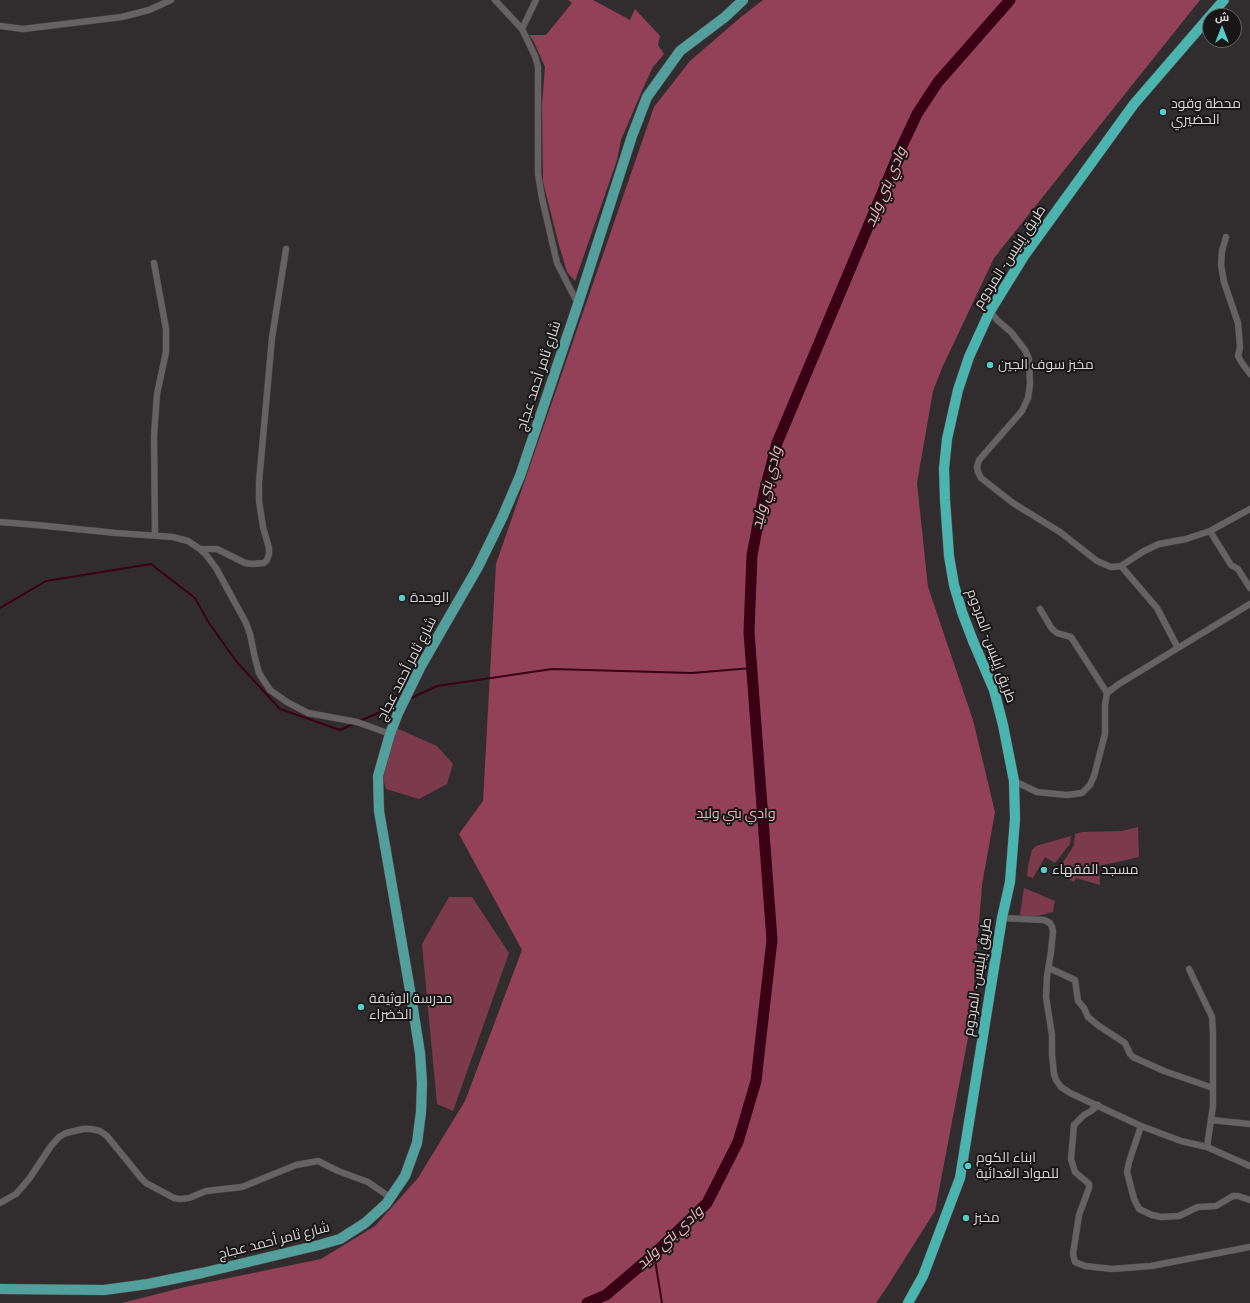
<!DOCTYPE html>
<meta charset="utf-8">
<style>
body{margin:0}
#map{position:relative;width:1250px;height:1303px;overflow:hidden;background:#312d2e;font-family:"PT Sans Narrow",Cairo,sans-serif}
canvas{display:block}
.north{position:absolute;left:1202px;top:8px;width:40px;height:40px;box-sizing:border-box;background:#181616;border:1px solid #656263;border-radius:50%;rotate:0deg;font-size:11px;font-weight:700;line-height:16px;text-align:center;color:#d8d5d6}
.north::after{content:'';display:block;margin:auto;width:14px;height:18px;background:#54cdc6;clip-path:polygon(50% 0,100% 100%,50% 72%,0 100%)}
</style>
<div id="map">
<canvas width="1250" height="1303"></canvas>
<div class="north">ش</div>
</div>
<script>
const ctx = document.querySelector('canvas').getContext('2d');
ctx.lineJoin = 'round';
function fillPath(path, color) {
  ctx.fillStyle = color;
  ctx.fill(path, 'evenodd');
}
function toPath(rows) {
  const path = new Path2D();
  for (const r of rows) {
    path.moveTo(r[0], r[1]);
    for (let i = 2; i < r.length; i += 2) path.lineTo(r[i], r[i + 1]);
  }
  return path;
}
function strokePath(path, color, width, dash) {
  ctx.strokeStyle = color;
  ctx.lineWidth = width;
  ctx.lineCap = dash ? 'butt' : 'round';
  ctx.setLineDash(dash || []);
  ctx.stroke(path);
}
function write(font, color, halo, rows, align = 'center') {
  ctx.font = font + ' "PT Sans Narrow",Cairo,sans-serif';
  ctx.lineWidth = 4;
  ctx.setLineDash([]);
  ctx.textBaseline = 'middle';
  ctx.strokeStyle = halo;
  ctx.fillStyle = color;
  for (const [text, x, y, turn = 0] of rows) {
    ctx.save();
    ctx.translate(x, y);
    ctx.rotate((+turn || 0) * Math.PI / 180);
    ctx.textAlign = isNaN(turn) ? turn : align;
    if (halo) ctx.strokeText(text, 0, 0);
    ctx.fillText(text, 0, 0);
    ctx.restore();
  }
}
const green = toPath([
 [396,728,437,746,453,764,447,784,419,799,386,789,383,779],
 [1138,827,1139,857,1099,866,1100,885,1076,878,1074,882,1057,872,1074,845,1075,834,1082,832,1122,831],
 [1071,836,1070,844,1055,863,1045,857,1033,878,1027,876,1028,866,1032,850,1036,846],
 [1024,888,1055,901,1053,912,1033,917,1022,917,1020,914],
 [449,897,472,897,509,953,453,1111,437,1104,422,944]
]);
const forest = toPath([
 [568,0,593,0,630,20,635,9,660,36,658,45,664,54,653,67,644,86,621,140,617,160,575,281,567,272,559,245,543,182,542,105,545,67,534,42,529,35,546,35,572,3],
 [763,0,1200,0,994,258,942,368,933,391,917,483,928,587,973,720,995,812,982,885,971,1022,935,1211,887,1287,876,1303,122,1303,185,1287,321,1259,375,1226,418,1178,465,1101,522,950,459,834,483,801,496,564,654,107,690,61,741,17]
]);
const stream = toPath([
 [0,608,46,581,151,564,195,598,209,623,236,661,280,709,340,730,356,723],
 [411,698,437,686,552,669,692,673,752,668],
 [360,721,396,705],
 [654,1254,662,1303]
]);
const river = toPath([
 [587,1303,606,1295,654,1254,707,1203,738,1142,756,1081,772,940,749,632,752,555,764,493,777,443,902,146,917,114,938,82,1010,0]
]);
const minor = toPath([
 [495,0,522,29,535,56,538,67,538,174,542,198,557,263,578,304],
 [0,26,23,29,122,17,149,10,171,0],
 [522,29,536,0],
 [1226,237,1222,251,1221,265,1224,282,1238,323,1240,347,1238,356,1242,363,1250,374],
 [154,263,166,329,166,352,157,394,154,436,155,535],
 [990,311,997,320,1011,332,1025,350,1029,359,1030,384,1028,398,1022,411,979,460,977,467,978,472,981,478,1013,503,1060,532,1097,561,1111,567,1121,566,1144,551,1159,544,1186,539,1210,531,1250,509],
 [0,522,37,525,116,533,173,537,188,541,200,549,207,556,216,568,233,599,246,623,250,634,255,658,259,673,270,690,287,702,308,713,357,722,390,734],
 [1210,531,1231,565,1238,569,1250,588],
 [200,549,217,549,245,563,252,564,264,563,267,560,269,554,269,548,263,527,259,501,259,482,272,338,286,249],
 [1121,566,1157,608,1178,648],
 [1040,609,1052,629,1057,633,1071,637,1107,693],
 [1014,781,1037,792,1067,795,1082,793,1090,785,1094,776,1105,734,1105,705,1107,693,1119,684,1250,604],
 [1002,918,1044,920,1050,923,1052,927,1053,931,1051,952,1047,976,1046,997,1052,1035,1052,1055,1054,1074,1056,1080,1061,1087,1070,1093,1141,1126,1181,1141,1207,1147,1250,1166],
 [1049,968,1075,980,1078,1001,1084,1008,1088,1017,1099,1026,1125,1043,1130,1054,1133,1057,1164,1071,1213,1088],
 [1189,969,1212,1017,1213,1034,1213,1106,1207,1147],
 [1098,1105,1091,1111,1084,1115,1074,1125,1071,1159,1075,1172,1089,1184,1089,1188,1079,1215,1073,1254,1075,1262,1085,1266,1112,1269,1151,1266,1250,1247],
 [1211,1120,1250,1124],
 [1141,1126,1129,1162,1127,1172,1134,1199,1139,1209,1152,1215,1161,1217,1179,1216,1198,1207,1216,1206,1233,1196,1238,1196,1250,1200],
 [0,1203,16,1194,29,1179,51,1146,59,1137,66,1133,83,1129,91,1129,100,1131,107,1136,142,1179,146,1183,174,1198,180,1199,189,1198,206,1191,242,1187,296,1165,318,1161,338,1171,368,1182,391,1198]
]);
const primary = toPath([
 [0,1289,104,1290,148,1284,202,1273,319,1245,340,1239,365,1223,386,1204,405,1176,417,1143,421,1112,422,1083,420,1053,411,996,379,811,378,776,390,734,398,713,421,666,478,567,502,518,520,476,578,304,632,136,647,97,680,51,725,17,743,0]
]);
const trunk = toPath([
 [1210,16,1224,0],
 [908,1303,923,1276,960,1178,1002,918,1010,882,1015,819,1014,781,1003,725,994,690,973,641,962,612,954,585,949,556,945,500,944,469,947,439,958,390,969,357,990,311,1024,256,1134,104,1210,16]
]);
const markers = [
 [1163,112,4,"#54cdc6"],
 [990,365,4,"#54cdc6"],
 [402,598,4,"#54cdc6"],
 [1044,870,4,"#54cdc6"],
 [361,1007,4,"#54cdc6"],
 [968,1166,4,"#54cdc6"],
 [966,1218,4,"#54cdc6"]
];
const poiNames = [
 ["محطة وقود",1171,104],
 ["الحضيري",1171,120],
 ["مخبز سوف الجين",998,365],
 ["الوحدة",410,598],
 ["مسجد الفقهاء",1052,870],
 ["مدرسة الوثيقة",369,999],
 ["الخضراء",369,1015],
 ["ابناء الكوم",976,1158],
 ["للمواد الغدائية",976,1174],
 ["مخبز",974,1218]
];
const streetNames = [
 ["طريق إيليس- المردوم",1010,257,-57],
 ["شارع ثامر أحمد عجاج",539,376,-72],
 ["طريق إيليس- المردوم",991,646,70],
 ["شارع ثامر أحمد عجاج",407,669,-63],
 ["طريق إيليس- المردوم",978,977,-81],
 ["شارع ثامر أحمد عجاج",274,1241,-14]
];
const parkNames = [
 ["وادي بني وليد",736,814]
];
const waterNames = [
 ["وادي بني وليد",886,187,-67],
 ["وادي بني وليد",767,488,-76],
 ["وادي بني وليد",670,1238,-43]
];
fillPath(green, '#7c3b4d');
fillPath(forest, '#934159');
strokePath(stream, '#390016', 2);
strokePath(river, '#390016', 11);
strokePath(minor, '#4e4b4c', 7);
strokePath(primary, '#4e4b4c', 11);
strokePath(trunk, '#4e4b4c', 11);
strokePath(minor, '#666162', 6);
strokePath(primary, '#539f9b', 10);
strokePath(trunk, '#4cb4ae', 10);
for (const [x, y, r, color] of markers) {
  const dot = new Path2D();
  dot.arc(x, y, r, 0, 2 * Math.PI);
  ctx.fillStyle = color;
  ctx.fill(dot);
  strokePath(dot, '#181616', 1.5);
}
write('14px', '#d8d5d6', '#181616', poiNames, 'left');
write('14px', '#d8d5d6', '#181616', streetNames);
write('14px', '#f5adbe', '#181616', parkNames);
write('italic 15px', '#f8b0c1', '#181616', waterNames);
</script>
